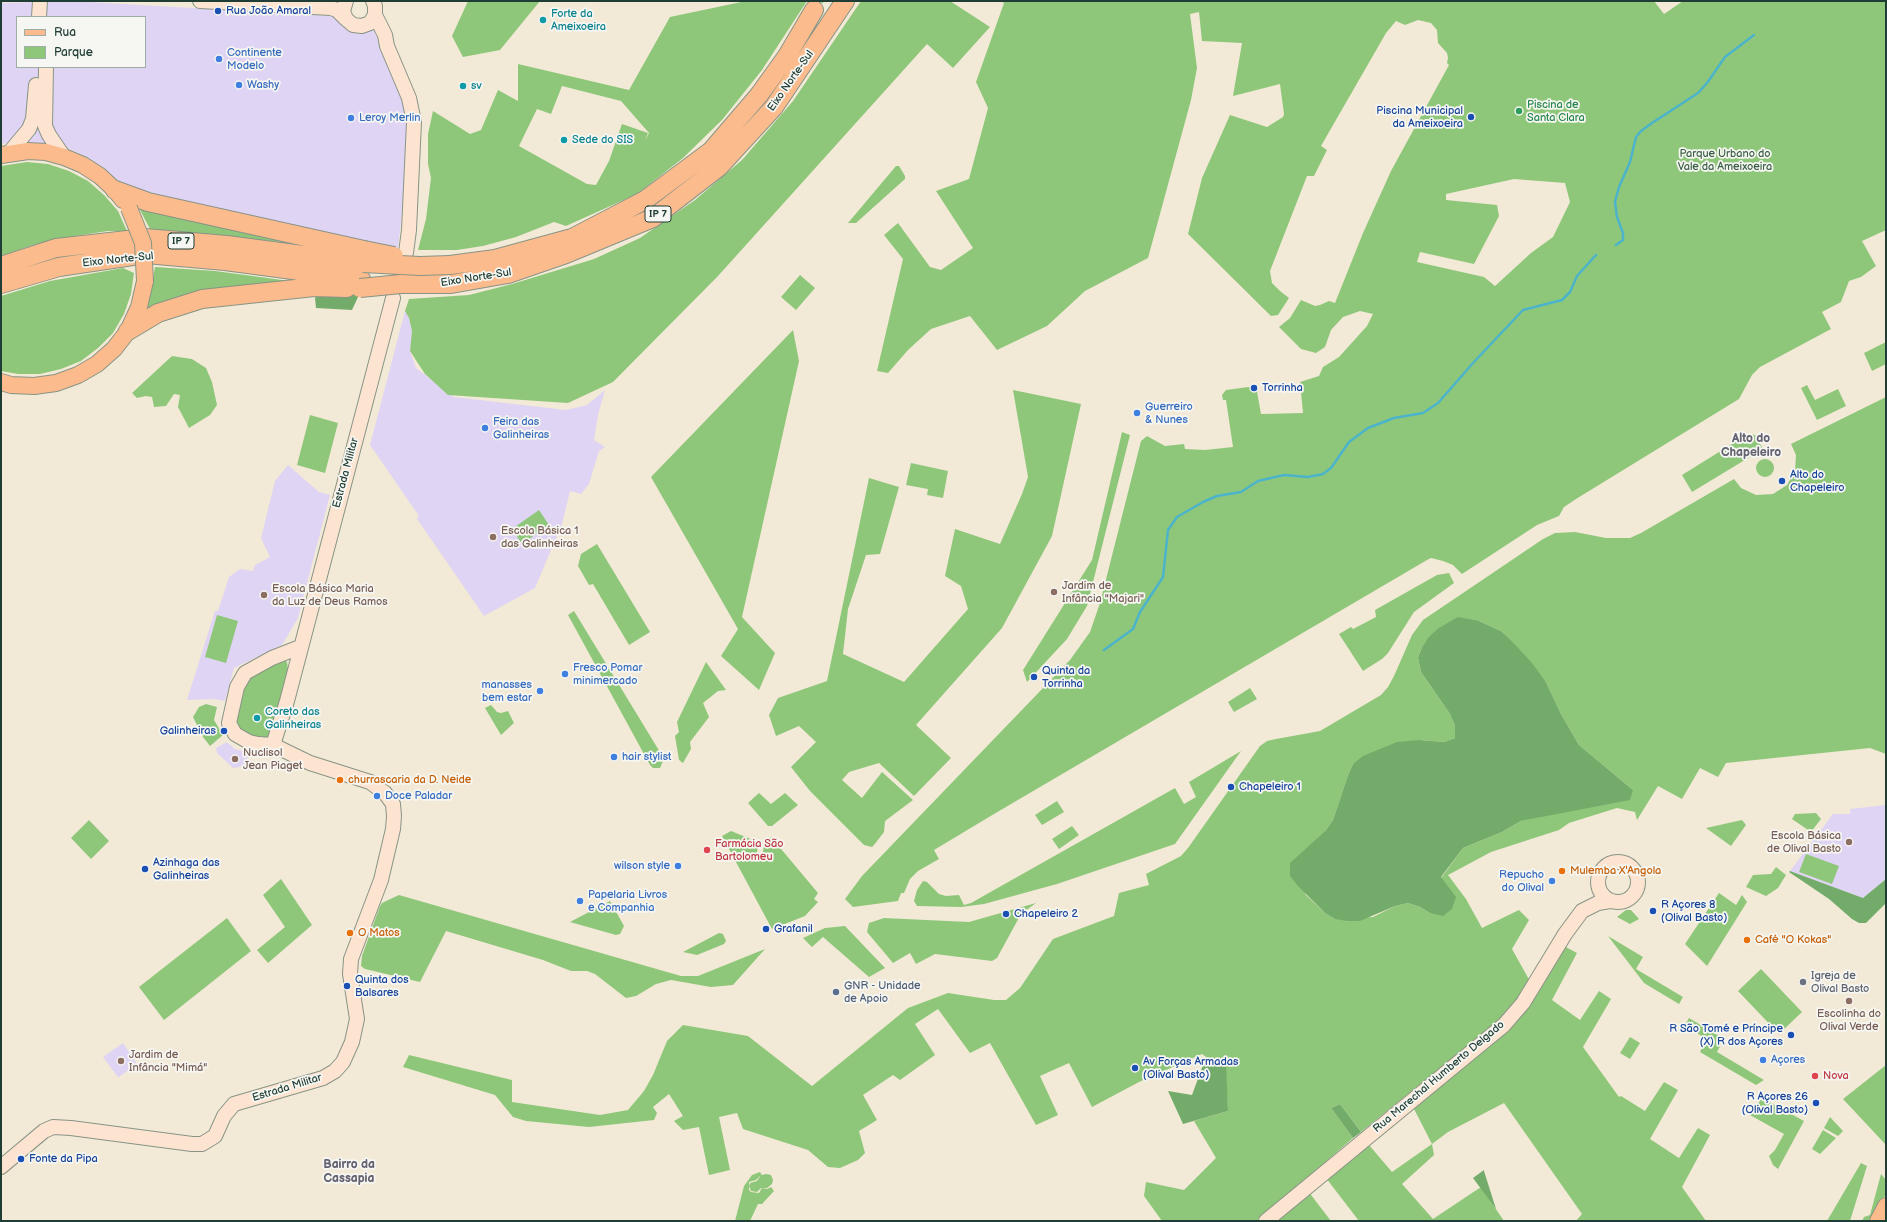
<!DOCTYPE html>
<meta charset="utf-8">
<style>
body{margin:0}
#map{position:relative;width:1887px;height:1222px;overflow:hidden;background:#f2ead7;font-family:"Balsamiq Sans",sans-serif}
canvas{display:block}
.frame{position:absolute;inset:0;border:2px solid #1f3d34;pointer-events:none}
.legend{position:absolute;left:16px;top:16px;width:130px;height:52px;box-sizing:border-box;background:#f6f6f2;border:1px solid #a0aca6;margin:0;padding:5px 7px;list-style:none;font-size:12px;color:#1f3d34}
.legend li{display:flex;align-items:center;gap:8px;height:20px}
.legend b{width:20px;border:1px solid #a0aca6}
</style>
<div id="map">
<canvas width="1887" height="1222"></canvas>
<div class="frame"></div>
<ul class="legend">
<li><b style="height:5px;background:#fbbb8c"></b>Rua</li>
<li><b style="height:11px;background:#8fc77a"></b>Parque</li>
</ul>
</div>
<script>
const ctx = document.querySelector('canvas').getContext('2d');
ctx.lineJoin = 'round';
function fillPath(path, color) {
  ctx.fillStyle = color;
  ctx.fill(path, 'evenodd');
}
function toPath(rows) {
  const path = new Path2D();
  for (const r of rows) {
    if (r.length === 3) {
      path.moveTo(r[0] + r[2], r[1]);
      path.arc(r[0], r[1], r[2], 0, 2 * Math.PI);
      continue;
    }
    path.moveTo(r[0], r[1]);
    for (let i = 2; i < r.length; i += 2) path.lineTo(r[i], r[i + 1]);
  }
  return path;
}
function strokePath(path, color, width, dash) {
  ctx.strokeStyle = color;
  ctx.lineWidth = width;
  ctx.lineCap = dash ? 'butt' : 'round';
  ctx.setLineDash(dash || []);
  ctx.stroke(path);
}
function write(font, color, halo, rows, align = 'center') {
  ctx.font = font + ' "Balsamiq Sans",sans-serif';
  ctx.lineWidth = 3.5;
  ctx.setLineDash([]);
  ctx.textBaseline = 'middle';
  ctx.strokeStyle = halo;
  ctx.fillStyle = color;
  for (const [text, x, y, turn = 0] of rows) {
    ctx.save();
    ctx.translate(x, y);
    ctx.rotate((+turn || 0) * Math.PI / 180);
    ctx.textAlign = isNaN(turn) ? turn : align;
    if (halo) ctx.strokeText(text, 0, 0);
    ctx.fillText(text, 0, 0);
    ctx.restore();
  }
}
const built = toPath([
 [71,1,351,17,372,27,401,89,408,124,408,161,398,248,358,243,136,192,125,187,91,160,72,150,7,143,1,144,1,3],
 [17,17,145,17,145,67,17,67],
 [405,311,409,318,412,331,410,351,416,368,454,397,566,410,587,405,605,390,598,415,594,440,605,447,599,451,589,484,581,494,570,491,562,524,535,588,484,616,417,519,419,516,370,445],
 [288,465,319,492,330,495,298,618,282,645,234,668,225,701,214,699,187,700,215,611,218,611,229,577,240,569,253,571,255,565,270,557,261,538,275,481],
 [227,742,235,749,249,753,245,766,233,768,217,753,216,748],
 [1886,805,1886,879,1863,898,1790,871,1833,814,1850,814,1850,809],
 [123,1043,137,1064,119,1077,117,1076,103,1057]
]);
const green = toPath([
 [468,1,540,1,500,50,463,57,452,36],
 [746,1,824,1,823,3,807,1,762,70,722,120,683,158,637,194,566,226,554,222,516,237,483,246,457,250,418,250,426,219,431,178,428,164,428,134,433,111,470,134,481,130,498,90,518,101,518,64,629,90,670,17],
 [562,86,621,101,649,133,645,141,648,133,622,124,609,161,596,185,587,184,519,146,537,109,551,114],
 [861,1,950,1,990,27,953,68,927,44,718,276,613,382,568,403,448,395,425,374,410,351,412,331,409,318,405,311,409,299,469,295,512,284,594,259,640,238,695,200,742,160,793,101],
 [1001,1,1654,1,1664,14,1683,1,1886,1,1886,230,1862,241,1876,266,1861,277,1849,281,1841,302,1822,312,1831,329,1760,367,1752,375,1739,399,1576,499,1564,507,1559,516,1537,525,1462,574,1453,565,1443,561,1431,558,1427,560,994,814,934,850,939,859,918,871,910,879,904,893,901,893,898,901,853,907,845,899,862,876,1070,660,1090,632,1100,603,1141,441,1147,436,1165,446,1184,444,1185,449,1205,450,1233,447,1226,400,1223,400,1222,395,1226,390,1256,386,1261,414,1303,413,1300,382,1319,376,1323,367,1339,357,1367,326,1373,314,1360,311,1343,317,1331,330,1325,347,1316,353,1301,349,1279,327,1290,318,1301,300,1315,306,1320,305,1329,301,1335,303,1363,233,1391,171,1449,65,1447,63,1448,58,1447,53,1438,43,1437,30,1431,23,1418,20,1405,25,1396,21,1386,33,1321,146,1327,150,1314,176,1307,176,1270,271,1272,283,1280,291,1289,298,1278,315,1271,316,1188,234,1202,178,1230,115,1267,127,1283,117,1284,114,1280,84,1233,96,1242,43,1202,41,1199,12,1190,14,1197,68,1191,100,1148,258,1085,291,1047,326,997,350,970,316,931,329,908,350,888,373,877,371,903,259,884,235,898,223,930,267,941,270,973,248,936,191,969,179,988,108,976,82,1004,3],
 [1514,179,1565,183,1570,202,1553,237,1531,253,1495,286,1484,277,1417,262,1420,252,1474,264,1499,216,1497,205,1446,200,1446,194],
 [27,162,48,164,69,171,88,181,104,195,118,211,127,231,108,231,75,236,33,245,1,256,1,166],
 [896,166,899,166,905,176,905,179,856,223,848,223],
 [138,206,283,239,282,242,151,231],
 [155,267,215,271,290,281,147,312],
 [123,268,134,273,131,294,124,314,113,333,98,348,81,361,61,369,40,374,18,374,1,371,1,296,50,281],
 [800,275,815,288,796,310,781,297],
 [793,330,799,361,742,617,775,653,759,690,721,656,738,629,651,477],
 [1886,342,1886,364,1872,371,1864,353],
 [172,356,192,359,206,368,212,382,217,405,210,415,189,428,178,407,180,395,174,394,166,406,154,407,152,397,146,396,137,398,132,393],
 [1807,385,1815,400,1838,389,1846,406,1817,420,1801,388],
 [1013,390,1081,404,1052,536,1002,628,916,725,951,758,914,796,879,763,849,772,842,780,862,798,882,772,913,800,885,821,884,832,874,845,872,847,864,845,810,791,791,767,816,742,799,726,776,736,769,715,778,698,827,681,869,478,899,487,880,554,866,555,848,609,843,654,904,682,968,609,961,586,945,576,955,529,1000,544,1022,494,1028,477],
 [1886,397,1886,754,1870,748,1726,763,1718,777,1700,768,1682,799,1658,786,1637,820,1635,812,1617,808,1569,823,1559,830,1491,852,1448,875,1466,899,1482,928,1519,910,1529,920,1512,949,1531,983,1498,1021,1361,1132,1340,1104,1331,1108,1353,1138,1257,1221,1162,1221,1144,1196,1146,1182,1184,1190,1216,1158,1194,1121,1228,1111,1225,1062,1217,1065,1202,1054,1139,1082,1092,1107,1069,1063,1040,1076,1058,1115,1036,1125,990,1043,970,1053,938,1009,915,1024,935,1055,900,1080,893,1075,863,1095,877,1120,859,1131,865,1153,858,1160,840,1168,828,1167,808,1150,743,1129,737,1113,719,1117,730,1170,709,1175,699,1127,683,1130,674,1121,683,1116,669,1094,653,1107,657,1113,654,1120,589,1127,526,1121,513,1117,495,1095,403,1067,409,1055,512,1080,512,1102,600,1115,628,1110,644,1091,653,1075,667,1041,683,1025,748,1036,812,1086,908,1008,948,993,994,1000,1006,1000,1020,988,1053,939,1114,916,1119,893,1149,885,1146,874,1181,856,1188,848,1260,746,1267,741,1276,739,1320,731,1381,695,1388,687,1394,676,1412,635,1423,620,1543,539,1555,533,1575,532,1606,538,1630,538,1641,533,1734,479,1741,488,1756,495,1773,494,1787,485,1795,471,1796,455,1791,444],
 [1479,621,1501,631,1509,638,1546,682,1561,714,1579,745,1633,790,1549,815,1521,821,1502,832,1463,848,1441,878,1445,884,1430,913,1420,907,1408,903,1395,906,1373,917,1335,919,1325,913,1306,895,1290,864,1326,830,1333,820,1348,775,1353,764,1420,740,1444,742,1455,738,1455,726,1450,714,1421,672,1418,658,1422,647,1437,629],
 [310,415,338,423,325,473,297,465],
 [1122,432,1130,435,1087,606,1067,639,1027,682,1023,670,1092,560],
 [1748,434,1755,435,1763,449,1692,492,1682,475],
 [1765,468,9],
 [911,463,948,471,943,498,927,495,928,489,906,485],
 [539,510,549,525,522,544,512,529],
 [597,544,650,632,629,645,593,584,589,585,578,566,581,554],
 [1449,573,1454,583,1414,612,1388,653,1382,659,1363,671,1339,634,1351,627,1353,629,1376,617,1375,610,1437,575],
 [574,611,663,757,663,761,660,768,653,768,650,765,568,615],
 [217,615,238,621,226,663,205,657],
 [282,659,287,662,288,669,271,736,266,739,251,737,239,730,234,721,245,682,250,675],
 [706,662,726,690,718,691,703,703,709,717,690,742,691,749,683,763,679,760,675,736,679,732,677,722],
 [1250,688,1257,699,1234,712,1228,702],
 [206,704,217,707,214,720,223,735,210,746,203,737,193,717,199,707],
 [491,705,497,712,501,713,508,711,514,723,501,735,485,708],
 [1241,751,1175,844,1057,884,984,904,961,907,917,906,914,901,917,890,923,881,927,882,939,894,946,896,959,895,964,905,971,903,1175,788,1184,804,1196,797,1189,782],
 [759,793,771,804,785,793,798,805,772,826,768,826,748,803],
 [1057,801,1064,812,1042,825,1035,815],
 [1816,813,1821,819,1811,832,1792,819,1795,814],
 [89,820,109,841,91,859,71,838],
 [1742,820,1746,825,1731,846,1706,828],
 [1072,826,1079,835,1059,849,1052,839],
 [731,831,758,842,757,854,762,856,765,842,771,837,818,893,814,899,818,902,805,916,772,929,722,836],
 [1806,854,1839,866,1832,884,1799,872],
 [1776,867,1786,875,1778,888,1766,896,1746,887,1753,875,1771,874],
 [281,879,312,925,268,963,257,950,285,927,263,895],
 [1719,893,1736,905,1742,895,1747,902,1707,966,1685,944],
 [399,895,681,976,698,976,765,949,733,985,711,987,671,980,656,984,636,996,626,998,595,974,587,971,571,971,543,960,446,931,420,982,365,969,361,966,362,956,380,906,382,903],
 [610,901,624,926,620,934,616,935,570,922],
 [1036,903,1021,914,997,958,992,961,935,954,916,964,910,953,893,963,867,932,869,923,884,918,969,922],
 [1626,910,1631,910,1639,919,1630,924,1617,917],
 [227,918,251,951,164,1020,139,987],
 [845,926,885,968,869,977,823,937,812,947,803,938,825,928],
 [719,933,723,934,726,941,724,944,697,955,683,952],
 [1608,936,1643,957,1636,969,1683,997,1679,1004,1644,983],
 [1564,946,1577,953,1552,1000,1580,1020,1599,991,1611,999,1583,1047,1619,1097,1621,1096,1645,1111,1664,1082,1678,1090,1650,1139,1679,1158,1698,1128,1710,1135,1682,1187,1706,1221,1576,1221,1582,1214,1504,1103,1448,1132,1432,1144,1434,1155,1402,1184,1433,1219,1481,1187,1504,1221,1359,1221,1326,1178,1369,1145,1392,1172,1432,1144,1413,1107,1506,1032,1531,1004],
 [1761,969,1802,1012,1779,1034,1738,991],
 [1689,1018,1724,1039,1717,1052,1764,1080,1756,1085,1700,1052,1706,1039,1685,1025],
 [1630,1037,1640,1043,1630,1059,1620,1053],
 [1886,1065,1886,1145,1843,1099],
 [1762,1098,1804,1121,1778,1169,1773,1165,1769,1156,1775,1150,1784,1134,1750,1115],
 [1830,1117,1843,1131,1838,1136,1824,1128],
 [1823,1130,1836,1138,1820,1154,1812,1149],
 [1861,1163,1867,1166,1850,1221,1827,1221],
 [760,1172,762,1175,766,1174,771,1175,773,1180,772,1184,767,1188,761,1188,757,1192,751,1191,749,1186,750,1183,757,1181,761,1175,756,1180,749,1182,749,1190,751,1192,759,1193,762,1188,767,1189,771,1187,774,1191,762,1204,758,1204,750,1221,735,1221,744,1186,752,1175],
 [1881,1174,1886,1180,1886,1195,1876,1206,1871,1221,1862,1221,1864,1217,1870,1215],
 [1308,1191,1331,1221,1274,1221]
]);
const forest = toPath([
 [348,293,359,295,352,310,316,308,315,298,318,295],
 [1458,617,1479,621,1501,631,1509,638,1532,663,1546,682,1561,714,1579,745,1633,790,1630,800,1521,821,1502,832,1463,848,1441,877,1456,897,1452,909,1443,916,1430,913,1420,907,1408,903,1395,906,1360,921,1347,921,1335,919,1325,913,1298,886,1290,876,1290,863,1326,830,1333,820,1348,775,1353,764,1363,756,1397,742,1420,740,1444,742,1455,738,1455,726,1450,714,1421,672,1418,658,1422,647,1429,637,1437,629],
 [1790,871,1863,898,1886,879,1886,903,1866,923,1859,923,1852,919,1829,899,1789,872],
 [1206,1057,1217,1065,1226,1062,1228,1111,1183,1124,1168,1091,1192,1095],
 [1340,1104,1361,1132,1353,1138,1331,1108],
 [1484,1170,1484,1171,1496,1209,1473,1178]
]);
const stream = toPath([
 [1616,245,1623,240,1623,233,1617,217,1615,202,1619,187,1630,162,1636,137,1641,131,1652,123,1698,93,1707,83,1725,57,1754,35],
 [1104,650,1133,629,1140,612,1163,577,1168,530,1177,517,1203,502,1217,496,1241,492,1258,481,1284,475,1308,477,1323,474,1331,468,1349,442,1368,428,1394,418,1423,413,1438,403,1473,363,1523,310,1562,300,1570,292,1577,276,1596,255]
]);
const secondary = toPath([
 [200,1,331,8,337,10,346,19],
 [346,1,343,11,346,19,353,25,362,26,370,23,375,15,375,6,373,1],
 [375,15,385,35,387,46,409,98,414,122,409,230,406,253],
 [39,17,40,1],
 [46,67,45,126,49,135,64,157],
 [9,153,29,129,33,119,36,85],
 [273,745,287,701,393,298],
 [1618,882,20],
 [1,1167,44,1131,53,1127,71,1128,192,1144,202,1144,215,1136,224,1116,234,1104,323,1078,335,1071,343,1062,352,1042,357,1019,350,974,351,959,381,880,393,829,394,816,393,804,385,793,370,782,310,763,273,745,258,744,249,742,235,734,229,723,237,687,245,673,272,658,300,647],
 [1266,1221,1504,1025,1523,1003,1565,934,1582,911,1598,903,1610,901]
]);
const primary = toPath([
 [1,155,28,151,46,152,64,157,83,165,100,176,115,190,123,200],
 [1,382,11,385,34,386,56,383,78,375,97,364,114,349,128,331,139,307,145,281],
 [1878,1221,1886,1206]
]);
const highway = toPath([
 [115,190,148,202,364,250],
 [450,265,495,259,572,238,645,200,711,151,759,95,787,56,814,10],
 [1,266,56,248,145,238,227,245,363,263],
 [1,284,59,267,146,254,225,261,361,279],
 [401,284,451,284,508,274,566,254,653,218,719,167,774,107,845,1],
 [128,331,158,313,202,299,314,287,347,288]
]);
const primaryBridge = toPath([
 [129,208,143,243,145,281]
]);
const highwayBridge = toPath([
 [364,250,394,256],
 [363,263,420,266,450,265],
 [360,288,401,284]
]);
const markers = [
 [218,11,4,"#1a4fb4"],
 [543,20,4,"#0f9aa8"],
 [219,59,4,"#3f7fe0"],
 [239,85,4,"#3f7fe0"],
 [463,86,4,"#0f9aa8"],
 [1519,111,4,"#2e9e5b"],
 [1471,117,4,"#1a4fb4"],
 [351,118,4,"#3f7fe0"],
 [564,140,4,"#0f9aa8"],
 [1254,388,4,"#1a4fb4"],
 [1137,413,4,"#3f7fe0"],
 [485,428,4,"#3f7fe0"],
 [1782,481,4,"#1a4fb4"],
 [493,537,4,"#8d6e63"],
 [1054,592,4,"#8d6e63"],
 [264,595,4,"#8d6e63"],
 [565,674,4,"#3f7fe0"],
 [1034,677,4,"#1a4fb4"],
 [540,691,4,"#3f7fe0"],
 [257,718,4,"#0f9aa8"],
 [224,731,4,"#1a4fb4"],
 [614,757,4,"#3f7fe0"],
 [235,759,4,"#8d6e63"],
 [340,780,4,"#e8710a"],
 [1231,787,4,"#1a4fb4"],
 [377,796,4,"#3f7fe0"],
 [1849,842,4,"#8d6e63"],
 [707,850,4,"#e0444e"],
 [678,866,4,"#3f7fe0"],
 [145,869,4,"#1a4fb4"],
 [1562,871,4,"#e8710a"],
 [1552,881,4,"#3f7fe0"],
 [580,901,4,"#3f7fe0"],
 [1653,911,4,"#1a4fb4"],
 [1006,914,4,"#1a4fb4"],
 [766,929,4,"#1a4fb4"],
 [350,933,4,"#e8710a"],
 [1747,940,4,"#e8710a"],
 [1803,982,4,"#6b7280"],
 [347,986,4,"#1a4fb4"],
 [836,992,4,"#5c6f8a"],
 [1849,1001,4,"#8d6e63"],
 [1791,1035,4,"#1a4fb4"],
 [1763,1060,4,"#3f7fe0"],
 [121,1061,4,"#8d6e63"],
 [1135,1068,4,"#1a4fb4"],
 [1815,1076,4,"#e0444e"],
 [1816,1103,4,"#1a4fb4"],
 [21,1159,4,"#1a4fb4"]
];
const shields = [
 [658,214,26],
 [181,241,26]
];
const shieldNames = [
 ["IP 7",658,214],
 ["IP 7",181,241]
];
const transitNames = [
 ["Rua João Amaral",226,11],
 ["Piscina Municipal",1463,111,"right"],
 ["da Ameixoeira",1463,124,"right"],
 ["Torrinha",1262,388],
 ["Alto do",1790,475],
 ["Chapeleiro",1790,488],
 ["Quinta da",1042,671],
 ["Torrinha",1042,684],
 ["Galinheiras",216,731,"right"],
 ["Chapeleiro 1",1239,787],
 ["Azinhaga das",153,863],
 ["Galinheiras",153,876],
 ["R Açores 8",1661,905],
 ["(Olival Basto)",1661,918],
 ["Chapeleiro 2",1014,914],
 ["Grafanil",774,929],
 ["Quinta dos",355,980],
 ["Balsares",355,993],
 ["R São Tomé e Príncipe",1783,1029,"right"],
 ["(X) R dos Açores",1783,1042,"right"],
 ["Av Forças Armadas",1143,1062],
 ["(Olival Basto)",1143,1075],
 ["R Açores 26",1808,1097,"right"],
 ["(Olival Basto)",1808,1110,"right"],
 ["Fonte da Pipa",29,1159]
];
const cultureNames = [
 ["Forte da",551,14],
 ["Ameixoeira",551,27],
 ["sv",471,86],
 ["Sede do SIS",572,140],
 ["Coreto das",265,712],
 ["Galinheiras",265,725]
];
const shopNames = [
 ["Continente",227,53],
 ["Modelo",227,66],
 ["Washy",247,85],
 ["Leroy Merlin",359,118],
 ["Guerreiro",1145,407],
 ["& Nunes",1145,420],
 ["Feira das",493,422],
 ["Galinheiras",493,435],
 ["Fresco Pomar",573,668],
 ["minimercado",573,681],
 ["manasses",532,685,"right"],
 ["bem estar",532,698,"right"],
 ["hair stylist",622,757],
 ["Doce Paladar",385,796],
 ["wilson style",670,866,"right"],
 ["Repucho",1544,875,"right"],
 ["do Olival",1544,888,"right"],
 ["Papelaria Livros",588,895],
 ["e Companhia",588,908],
 ["Açores",1771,1060]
];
const streetNames = [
 ["Eixo Norte-Sul",791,81,-55],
 ["Eixo Norte-Sul",118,260,-6],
 ["Eixo Norte-Sul",476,278,-9],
 ["Estrada Militar",346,473,-75],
 ["Rua Marechal Humberto Delgado",1439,1077,-40],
 ["Estrada Militar",287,1088,-17]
];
const leisureNames = [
 ["Piscina de",1527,105],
 ["Santa Clara",1527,118]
];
const parkNames = [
 ["Parque Urbano do",1725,154],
 ["Vale da Ameixoeira",1725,167]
];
const educationNames = [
 ["Escola Básica 1",501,531],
 ["das Galinheiras",501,544],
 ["Jardim de",1062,586],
 ["Infância \"Majari\"",1062,599],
 ["Escola Básica Maria",272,589],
 ["da Luz de Deus Ramos",272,602],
 ["Nuclisol",243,753],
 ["Jean Piaget",243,766],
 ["Escola Básica",1841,836,"right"],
 ["de Olival Basto",1841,849,"right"],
 ["Escolinha do",1849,1014,"center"],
 ["Olival Verde",1849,1027,"center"],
 ["Jardim de",129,1055],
 ["Infância \"Mimá\"",129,1068]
];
const foodNames = [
 ["churrascaria da D. Neide",348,780],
 ["Mulemba X'Angola",1570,871],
 ["O Matos",358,933],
 ["Café \"O Kokas\"",1755,940]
];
const healthNames = [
 ["Farmácia São",715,844],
 ["Bartolomeu",715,857],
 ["Nova",1823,1076]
];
const worshipNames = [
 ["Igreja de",1811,976],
 ["Olival Basto",1811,989]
];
const serviceNames = [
 ["GNR - Unidade",844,986],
 ["de Apoio",844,999]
];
const neighbourhoodNames = [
 ["Alto do",1751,439],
 ["Chapeleiro",1751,453],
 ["Bairro da",349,1165],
 ["Cassapia",349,1179]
];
fillPath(built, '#e0d4f4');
fillPath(green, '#8fc77a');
fillPath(forest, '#73ac6a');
strokePath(stream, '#4cb4ca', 2.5);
strokePath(secondary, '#889486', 16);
strokePath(primary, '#889486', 18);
strokePath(highway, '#889486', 20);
strokePath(secondary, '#fde4d1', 14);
strokePath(primary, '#fbbb8c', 16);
strokePath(highway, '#fbbb8c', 18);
strokePath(primaryBridge, '#889486', 18, []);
strokePath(highwayBridge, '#889486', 20, []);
strokePath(primaryBridge, '#fbbb8c', 16);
strokePath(highwayBridge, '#fbbb8c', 18);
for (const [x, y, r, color] of markers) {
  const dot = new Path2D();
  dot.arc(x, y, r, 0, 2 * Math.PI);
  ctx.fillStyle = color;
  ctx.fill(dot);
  strokePath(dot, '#f6f6f2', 1.5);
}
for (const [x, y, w] of shields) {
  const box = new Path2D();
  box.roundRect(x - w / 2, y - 8, w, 16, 3);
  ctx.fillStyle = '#f6f6f2';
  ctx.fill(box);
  strokePath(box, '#1f3d34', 1);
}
write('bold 10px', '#1f3d34', null, shieldNames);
write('11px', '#164399', '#f6f6f2', transitNames, 'left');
write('11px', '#0d838f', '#f6f6f2', cultureNames, 'left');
write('11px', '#366cbe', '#f6f6f2', shopNames, 'left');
write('11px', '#1f3d34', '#f6f6f2', streetNames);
write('11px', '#27864d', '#f6f6f2', leisureNames, 'left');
write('11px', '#3b6046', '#f6f6f2', parkNames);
write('11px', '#785e54', '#f6f6f2', educationNames, 'left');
write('11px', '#c56008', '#f6f6f2', foodNames, 'left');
write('11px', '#be3a42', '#f6f6f2', healthNames, 'left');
write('11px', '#5b616d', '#f6f6f2', worshipNames, 'left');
write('11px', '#4e5e75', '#f6f6f2', serviceNames, 'left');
write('bold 12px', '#646171', '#f6f6f2', neighbourhoodNames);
</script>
